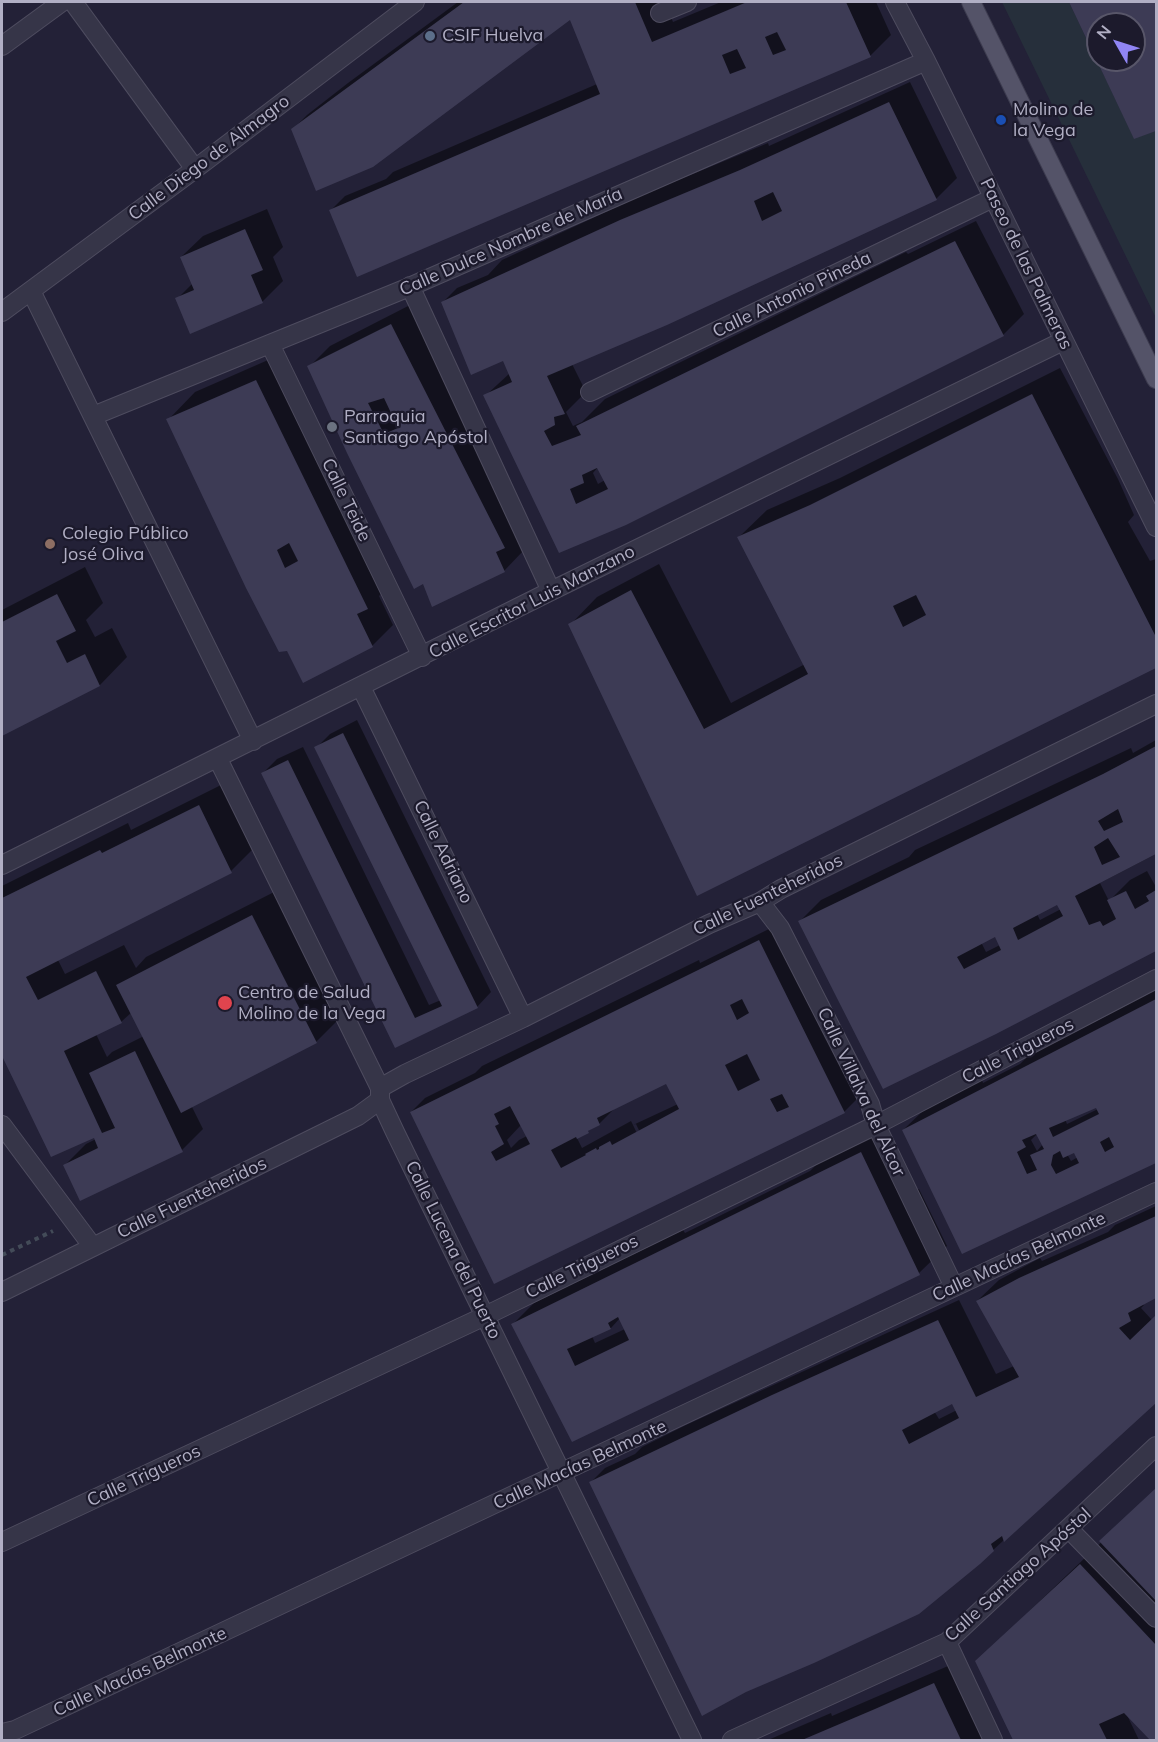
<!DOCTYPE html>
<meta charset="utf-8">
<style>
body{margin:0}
#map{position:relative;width:1158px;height:1742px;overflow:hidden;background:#232137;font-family:Mulish,sans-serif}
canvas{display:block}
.frame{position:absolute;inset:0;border:3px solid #b1afc4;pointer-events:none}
.north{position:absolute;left:1086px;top:12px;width:60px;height:60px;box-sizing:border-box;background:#1c1a2c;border:2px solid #585669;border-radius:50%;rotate:309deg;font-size:16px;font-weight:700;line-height:24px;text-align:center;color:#b1afc4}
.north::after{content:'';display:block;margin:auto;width:21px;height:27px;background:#9085f4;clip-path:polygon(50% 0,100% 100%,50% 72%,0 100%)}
</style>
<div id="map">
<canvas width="1158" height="1742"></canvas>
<div class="frame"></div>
<div class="north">N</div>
</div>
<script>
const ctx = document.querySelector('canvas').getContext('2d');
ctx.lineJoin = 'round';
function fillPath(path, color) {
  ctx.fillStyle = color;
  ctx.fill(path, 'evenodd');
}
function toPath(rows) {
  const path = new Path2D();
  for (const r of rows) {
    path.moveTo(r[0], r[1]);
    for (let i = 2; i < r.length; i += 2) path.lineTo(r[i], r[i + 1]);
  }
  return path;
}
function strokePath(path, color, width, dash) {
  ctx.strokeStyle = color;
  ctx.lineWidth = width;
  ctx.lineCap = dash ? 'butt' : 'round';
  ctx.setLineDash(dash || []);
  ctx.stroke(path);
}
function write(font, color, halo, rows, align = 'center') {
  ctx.font = font + ' Mulish,sans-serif';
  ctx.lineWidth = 4.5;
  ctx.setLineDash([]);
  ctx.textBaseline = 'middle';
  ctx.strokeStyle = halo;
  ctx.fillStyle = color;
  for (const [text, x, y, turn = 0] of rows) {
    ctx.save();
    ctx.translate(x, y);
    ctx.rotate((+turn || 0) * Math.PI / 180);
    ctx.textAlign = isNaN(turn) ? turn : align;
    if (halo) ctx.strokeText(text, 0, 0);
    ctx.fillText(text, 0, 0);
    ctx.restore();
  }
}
const green = toPath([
 [1002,2,1069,2,1134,138,1156,131,1156,318]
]);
const shadow = toPath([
 [458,2,665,2,673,22,721,2,876,2,891,35,870,56,331,210,345,196,386,179,393,172,597,84,571,18,293,129,307,115,348,83],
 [1070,2,1156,2,1156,129,1134,137,1098,60,1134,60,1134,24,1098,24,1098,60],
 [910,82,957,178,936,199,572,364,586,392,566,412,573,426,582,422,605,399,906,252,908,254,976,221,1024,314,1003,335,625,524,559,551,485,396,510,373,504,359,443,302,457,288,488,275,502,260,649,192,768,143,769,146],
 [598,467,605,480,598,484,593,473],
 [267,209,283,247,273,257,283,281,262,302,177,299,193,283,181,257,203,236],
 [412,304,525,549,504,571,424,582,309,367,330,346],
 [284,353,388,587,379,596,393,625,372,646,304,681,168,420,195,392],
 [1060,368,1118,479,1134,515,1128,522,1150,561,1156,559,1156,666,698,894,570,625,597,597,659,564,731,703,805,664,739,537,767,510,840,478],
 [85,567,103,603,86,620,95,637,112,628,127,657,100,685,2,734,2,610],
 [357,720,491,992,477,1007,396,1046,263,773,277,759,303,747,429,1005,441,1000,316,748,330,734],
 [1156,740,1156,854,1100,883,1109,901,1130,880,1147,871,1156,887,1156,949,1031,1013,800,921,821,900,909,857,915,850,1131,748,1133,753],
 [1058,903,1061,909,1040,920,1037,914],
 [995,935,1000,945,986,952,981,942],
 [221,785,252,850,231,871,58,960,65,974,124,945,136,968,146,957,280,889,343,1015,316,1042,191,1105,203,1129,182,1150,65,1165,86,1144,96,1139,101,1133,52,1155,2,1052,2,886,128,823,131,830],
 [132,1012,144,1036,112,1052,107,1057,96,1034,121,1022],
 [773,927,865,1091,844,1112,494,1282,411,1112,425,1098,475,1073,482,1066,699,960,700,963],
 [667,1082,678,1104,633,1125,631,1121,582,1148,577,1138,599,1124,617,1106],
 [636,1124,668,1191,665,1191,633,1125],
 [521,1125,527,1136,519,1140,511,1148,507,1140],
 [1156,990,1156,1162,963,1252,903,1130,925,1109,982,1080,983,1083,1020,1064,1027,1057],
 [1097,1106,1098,1109,1067,1124,1065,1119],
 [1037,1134,1043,1144,1037,1151,1031,1140],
 [1074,1151,1078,1157,1071,1161,1067,1154],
 [882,1132,911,1193,919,1189,947,1246,919,1273,573,1440,513,1324,534,1303,683,1230,685,1233,810,1171,817,1164],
 [620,1318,625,1329,595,1343,592,1336,611,1328],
 [1156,1206,1156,1297,1143,1304,1144,1305,1141,1308,1152,1320,1156,1316,1156,1400,979,1563,591,1482,605,1468,635,1454,642,1447,686,1425,959,1300,996,1374,1014,1366,977,1301,999,1280,1040,1258,1042,1261,1108,1232,1115,1225],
 [953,1402,957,1410,939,1419,934,1411],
 [1156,1490,1156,1740,1152,1740,1126,1713,1139,1740,1014,1740,977,1661],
 [955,1663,989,1740,768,1740,831,1713,832,1716]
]);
const building = toPath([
 [464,2,635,2,652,42,747,2,846,2,871,57,357,277,329,210,600,94,570,20,373,167,316,191,291,129],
 [777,32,786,50,773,55,765,37],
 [737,49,746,68,730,74,722,55],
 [1069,2,1156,2,1156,131,1134,139],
 [1098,24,1134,24,1134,60,1098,60],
 [889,102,937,200,667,325,547,376,565,414,554,417,555,425,544,431,552,446,581,435,576,426,955,241,1004,336,626,525,559,553,483,395,512,382,503,361,471,375,441,302,620,220,740,170],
 [773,192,782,211,762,221,754,201],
 [597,468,608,489,576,504,570,489,584,483,582,475],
 [245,229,263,270,251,275,263,303,190,334,175,298,194,290,180,257],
 [391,324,505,548,496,552,505,572,432,607,423,584,414,589,347,453,307,366],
 [384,398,398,428,384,434,368,403],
 [256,380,368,609,357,614,373,647,303,683,287,651,279,652,246,588,166,419],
 [289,543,298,561,285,568,277,550],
 [1032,394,1156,637,1156,668,697,896,568,624,631,590,704,729,808,674,737,537,810,505],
 [916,595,926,615,903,627,893,606],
 [57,594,76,631,56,641,67,663,85,654,100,686,2,736,2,622],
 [343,733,478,1008,395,1048,261,773,288,760,415,1018,442,1006,314,747],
 [1156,746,1156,854,1075,896,1089,925,1100,921,1103,926,1116,919,1107,900,1126,891,1135,909,1149,901,1146,896,1156,890,1156,951,996,1034,883,1089,798,921,1103,774],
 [1118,809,1123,822,1104,831,1098,821],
 [1108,838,1120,857,1102,865,1094,847],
 [1057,905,1063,916,1018,940,1013,928],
 [995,937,1001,950,964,969,957,957],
 [199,805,232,873,26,977,38,1000,96,971,122,1023,64,1051,102,1133,115,1128,89,1073,135,1051,183,1152,80,1201,63,1165,98,1148,94,1138,51,1157,2,1056,2,898,100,850,102,853],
 [252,915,317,1043,181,1113,116,985],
 [759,940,845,1113,494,1284,410,1112],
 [742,999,749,1013,737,1020,730,1005],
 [747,1054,760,1080,738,1091,725,1065],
 [666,1084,679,1109,612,1145,610,1141,599,1147,599,1149,597,1150,596,1148,585,1154,586,1155,561,1168,551,1150,576,1137,577,1139,589,1133,588,1131,600,1125,597,1118],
 [782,1094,789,1107,777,1112,770,1099],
 [510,1106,530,1144,496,1161,491,1152,504,1144,495,1126,499,1124,494,1114],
 [1156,999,1156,1163,962,1254,902,1130],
 [1096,1108,1099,1114,1053,1137,1049,1128],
 [1036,1134,1044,1149,1030,1155,1037,1170,1027,1174,1017,1152,1026,1147,1022,1140],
 [1109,1137,1114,1147,1105,1152,1100,1142],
 [1060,1151,1063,1158,1074,1153,1079,1163,1056,1174,1051,1165,1053,1155],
 [861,1152,920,1275,572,1442,511,1324],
 [618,1317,629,1340,575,1366,567,1349,611,1329,608,1323],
 [1156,1216,1156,1298,1128,1313,1131,1321,1119,1328,1130,1340,1156,1315,1156,1403,1004,1542,1002,1536,991,1544,994,1551,980,1564,919,1614,814,1663,746,1692,702,1716,589,1482,772,1395,938,1320,976,1397,1019,1377,976,1301,1019,1278],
 [952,1404,959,1418,909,1444,902,1430],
 [1156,1488,1156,1601,1099,1541],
 [1080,1564,1156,1645,1156,1740,1150,1740,1124,1713,1099,1724,1107,1740,1013,1740,975,1661],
 [934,1683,961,1740,802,1740,875,1709]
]);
const path = toPath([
 [2,1255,53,1231]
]);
const minor = toPath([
 [73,2,195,169],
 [895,2,926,61,1156,527],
 [660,13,687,2],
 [2,46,62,2],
 [410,286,551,591],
 [31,291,253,741],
 [2,312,195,169,415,2],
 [270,344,422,657],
 [590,392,993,198],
 [93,416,407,288,926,61],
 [361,687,523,1018],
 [218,759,380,1088,380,1100,395,1132,692,1740],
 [2,865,551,591,1063,341],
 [760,902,780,928,870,1104,876,1125,954,1287],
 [380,1088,405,1074,523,1018,709,924,760,902,781,889,1156,704],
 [2,1125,93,1247],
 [2,1292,358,1116,380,1100],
 [1069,1529,1156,1618],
 [2,1542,485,1316,876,1125,1156,979],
 [947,1642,993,1740],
 [2,1733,15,1730,1156,1192],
 [732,1740,947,1642,1156,1446]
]);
const major = toPath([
 [971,2,1156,379]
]);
const markers = [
 [430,36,6,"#5c6f8a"],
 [1001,120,6,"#1a4fb4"],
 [332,427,6,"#6b7280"],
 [50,544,6,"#8d6e63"],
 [225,1003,8,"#e0444e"]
];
const poiNames = [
 ["CSIF Huelva",442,36],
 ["Molino de",1013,110],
 ["la Vega",1013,131],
 ["Parroquia",344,417],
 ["Santiago Apóstol",344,438],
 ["Colegio Público",62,534],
 ["José Oliva",62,555],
 ["Centro de Salud",238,993],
 ["Molino de la Vega",238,1014]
];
const streetNames = [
 ["Calle Diego de Almagro",209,158,-37],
 ["Calle Dulce Nombre de María",511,242,-24],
 ["Paseo de las Palmeras",1026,264,64],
 ["Calle Antonio Pineda",792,295,-26],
 ["Calle Teide",346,500,64],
 ["Calle Escritor Luis Manzano",532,602,-27],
 ["Calle Adriano",443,852,64],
 ["Calle Fuenteheridos",768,895,-26],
 ["Calle Trigueros",1018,1051,-27],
 ["Calle Villalva del Alcor",861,1092,65],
 ["Calle Fuenteheridos",192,1198,-26],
 ["Calle Lucena del Puerto",453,1250,64],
 ["Calle Macías Belmonte",1019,1257,-25],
 ["Calle Trigueros",582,1267,-26],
 ["Calle Macías Belmonte",580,1465,-25],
 ["Calle Trigueros",144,1476,-25],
 ["Calle Santiago Apóstol",1018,1575,-42],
 ["Calle Macías Belmonte",140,1672,-25]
];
fillPath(green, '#262f3b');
fillPath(shadow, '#0007');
fillPath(building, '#3d3b55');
strokePath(minor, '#4e4c5f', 20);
strokePath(major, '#3c3b4e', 20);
strokePath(path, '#434b58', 4, [4.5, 4.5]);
strokePath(minor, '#363548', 18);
strokePath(major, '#545368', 18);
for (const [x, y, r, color] of markers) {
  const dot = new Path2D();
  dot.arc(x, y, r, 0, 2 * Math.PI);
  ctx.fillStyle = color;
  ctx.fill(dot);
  strokePath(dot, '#1c1a2c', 2);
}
write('18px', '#b1afc4', '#1c1a2c', poiNames, 'left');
write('18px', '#b1afc4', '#1c1a2c', streetNames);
</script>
